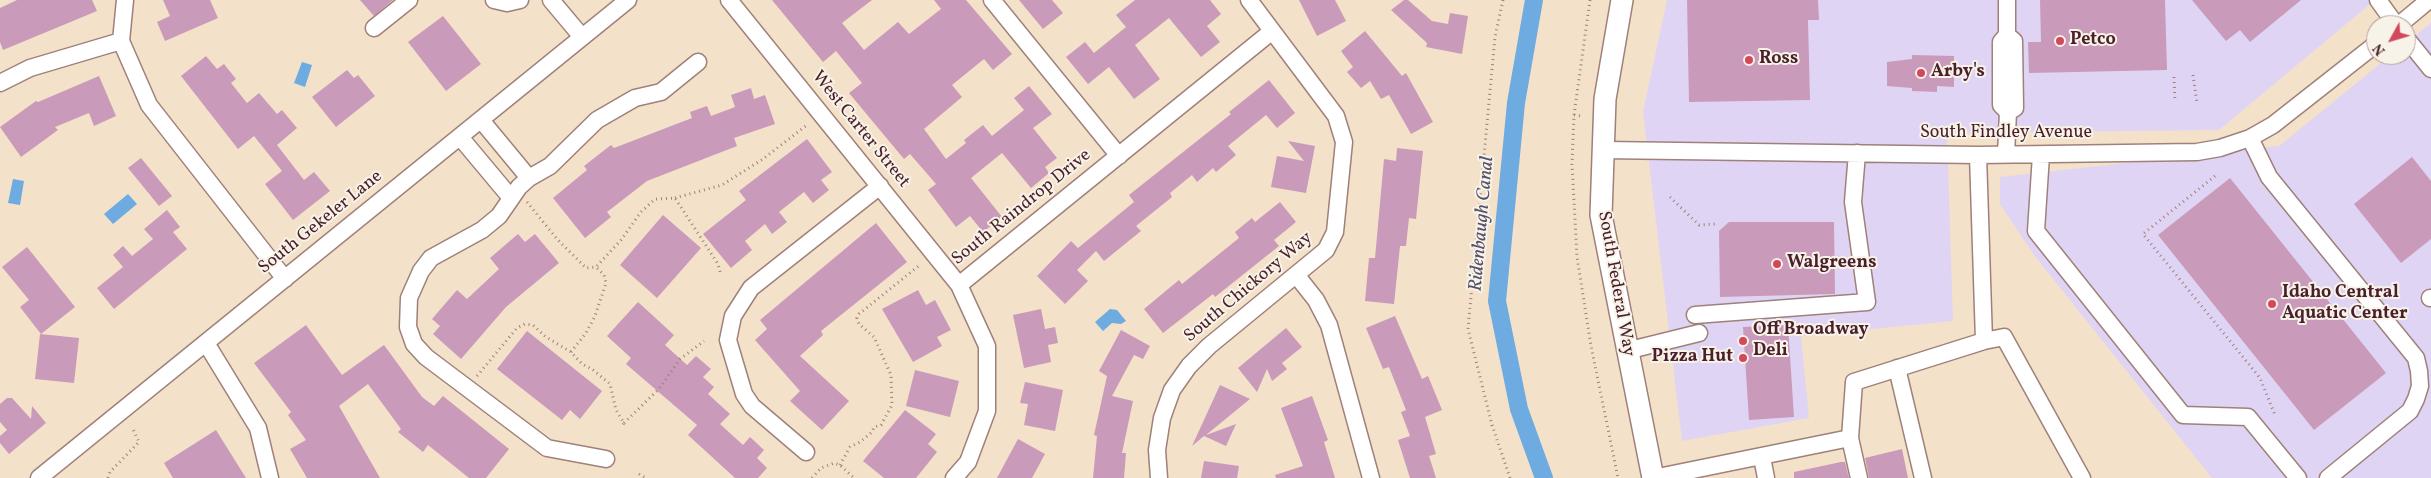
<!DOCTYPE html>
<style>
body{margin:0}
#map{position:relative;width:2431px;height:478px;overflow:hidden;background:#f4e1c9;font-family:Vollkorn,serif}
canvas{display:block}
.north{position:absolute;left:2366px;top:15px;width:50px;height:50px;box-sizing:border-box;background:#f7f3e8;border:1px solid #b29e9c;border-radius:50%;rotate:231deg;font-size:14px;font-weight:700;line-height:20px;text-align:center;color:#4a1f2b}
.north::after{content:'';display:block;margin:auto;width:18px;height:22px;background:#d1495b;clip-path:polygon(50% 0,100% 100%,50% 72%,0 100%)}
</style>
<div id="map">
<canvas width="2431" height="478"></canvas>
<div class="north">N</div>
</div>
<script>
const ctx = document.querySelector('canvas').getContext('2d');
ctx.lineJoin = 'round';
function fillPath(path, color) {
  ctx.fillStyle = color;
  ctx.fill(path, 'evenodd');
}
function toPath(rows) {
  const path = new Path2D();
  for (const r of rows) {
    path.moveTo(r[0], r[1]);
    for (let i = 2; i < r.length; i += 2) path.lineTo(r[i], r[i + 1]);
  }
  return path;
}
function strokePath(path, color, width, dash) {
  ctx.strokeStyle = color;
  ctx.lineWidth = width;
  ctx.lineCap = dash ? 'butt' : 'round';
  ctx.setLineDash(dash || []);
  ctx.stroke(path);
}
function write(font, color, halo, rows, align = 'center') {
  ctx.font = font + ' Vollkorn,serif';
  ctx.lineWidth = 4;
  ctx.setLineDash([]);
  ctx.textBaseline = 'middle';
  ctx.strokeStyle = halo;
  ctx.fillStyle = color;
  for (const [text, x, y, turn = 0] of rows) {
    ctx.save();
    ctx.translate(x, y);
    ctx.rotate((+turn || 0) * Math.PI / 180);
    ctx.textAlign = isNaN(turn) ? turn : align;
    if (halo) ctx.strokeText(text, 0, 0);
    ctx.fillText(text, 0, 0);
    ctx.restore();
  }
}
const built = toPath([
 [1667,0,2375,0,2219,130,1947,133,1953,321,1801,336,1809,418,1682,441,1643,112],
 [2431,23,2431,478,2212,478,2034,255,2000,204,2000,177,2279,146,2391,55,2406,55,2406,43]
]);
const water = toPath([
 [302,62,312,65,305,87,294,83],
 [13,179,24,181,20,205,8,203],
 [128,194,137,204,113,224,104,214],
 [1110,309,1117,310,1126,321,1121,324,1112,323,1103,331,1095,322]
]);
const canal = toPath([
 [1534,0,1516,103,1497,301,1519,409,1544,478]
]);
const building = toPath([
 [17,0,92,0,97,11,3,50,0,42,0,8],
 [163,0,210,0,218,18,165,41,157,22,170,16],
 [360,0,393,0,374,16],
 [772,0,872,0,842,23,864,50,898,22,909,34,941,9,934,0,966,0,1012,54,993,70,984,59,952,85,962,97,924,129,946,159,966,143,964,140,983,125,992,136,1024,110,1014,98,1029,86,1052,114,1033,128,1057,158,1045,167,1049,173,1031,188,1002,153,971,178,1002,217,983,232,970,216,956,227,928,190,936,184,910,154,904,159,849,93,862,83,836,51,823,62],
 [1019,0,1052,0,1063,13,1043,29],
 [1135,0,1210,0,1221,14,1207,26,1220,42,1201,57,1169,18,1135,45,1160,79,1134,99,1109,67,1088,84,1066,57,1085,42,1094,53,1126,27,1116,15],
 [1299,0,1335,0,1346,21,1317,36],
 [1404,0,1408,0,1432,21,1448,24,1450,13,1468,16,1462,54,1426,47,1427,43,1391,10],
 [1687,0,1818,0,1819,20,1808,20,1810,100,1689,102],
 [2040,0,2165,0,2167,70,2029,73,2028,42,2041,42],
 [2192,0,2301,0,2250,42,2240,30,2226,41],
 [443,16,481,64,446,91,408,42],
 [1365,31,1402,76,1406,73,1433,122,1411,134,1389,95,1381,99,1370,81,1361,88,1347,72,1353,67,1341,51],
 [1912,55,1954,56,1954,87,1937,86,1937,92,1912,91,1912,88,1887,86,1887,62,1912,59],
 [206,56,217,69,224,64,236,79,231,83,247,103,259,93,277,114,282,110,297,128,277,145,304,180,314,172,330,191,293,220,265,184,282,171,254,136,238,149,181,76],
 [347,70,354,78,358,75,375,96,336,127,312,97],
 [99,76,116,116,94,126,89,113,55,127,58,130,21,157,0,127,36,101,38,102],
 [1269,80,1295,113,1277,128,1266,115,1228,146,1236,155,1216,172,1213,168,1197,182,1192,175,1170,193,1172,197,1136,226,1141,231,1104,261,1096,251,1077,270,1088,281,1065,304,1037,276,1071,241,1078,248,1134,202,1129,195,1231,114,1229,112],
 [751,88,754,99,765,95,775,124,734,138,737,146,647,181,607,212,611,217,585,238,553,198,587,170,584,166,611,145,614,148,692,118,690,112,707,106,711,116,735,107,731,95],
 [807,139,832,172,821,180,829,190,813,203,804,192,779,212,787,222,772,234,765,224,745,241,752,250,731,268,703,234,746,200,739,191],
 [1288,141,1315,146,1306,193,1271,187,1277,156,1304,161],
 [1397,148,1423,151,1416,219,1409,218,1406,246,1400,246,1394,304,1365,301,1369,258,1375,258,1384,159,1396,161],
 [2412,157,2431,181,2431,239,2401,263,2354,204],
 [141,158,172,196,159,206,128,168],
 [2230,178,2386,373,2314,430,2158,235],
 [1280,202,1296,222,1274,240,1279,246,1215,297,1213,294,1163,333,1144,309,1179,280,1182,284,1239,238,1235,232,1252,218,1255,222],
 [167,210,180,227,173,232,187,249,114,309,97,288,123,267,113,255,123,246,132,256,153,239,144,229],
 [663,215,701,248,657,298,620,265],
 [1729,222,1834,222,1835,294,1720,297,1719,231],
 [876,223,907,262,821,331,823,335,800,356,849,401,822,430,790,401,800,391,755,340,767,329,760,320],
 [518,234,525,242,535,234,559,263,506,307,461,359,433,334,440,326,432,319,457,290,467,299,499,269,490,258],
 [27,247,75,307,41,334,20,307,29,300,2,267],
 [918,290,926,305,935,300,951,330,937,337,942,346,913,362,882,309],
 [638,302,674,335,665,345,687,365,696,356,711,369,703,377,714,387,708,394,730,414,720,424,743,445,750,437,764,450,757,458,767,468,758,478,735,478,688,435,697,425,626,364,631,358,607,336],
 [1041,309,1045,329,1055,327,1058,343,1048,345,1051,362,1024,368,1013,315],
 [1395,316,1422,379,1428,376,1442,410,1425,417,1436,454,1429,456,1436,478,1410,478,1398,440,1410,436,1401,412,1406,410,1389,367,1383,369,1366,328],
 [306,325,342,375,384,345,422,397,434,406,443,396,509,449,486,478,469,478,428,445,423,452,398,432,401,429,368,384,339,406,380,478,307,478,290,449,306,440,288,415,291,412,254,363],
 [1788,325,1794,417,1749,420,1743,327],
 [1286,328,1302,347,1282,363,1287,369,1272,381,1267,369,1257,392,1238,368],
 [1121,330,1150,346,1143,359,1134,355,1112,396,1133,401,1122,453,1126,453,1124,478,1093,478,1097,436,1094,435,1107,376,1099,371],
 [527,331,602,391,580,419,570,410,562,420,497,369],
 [40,334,79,338,74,383,35,379],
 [915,370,959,381,950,417,906,406],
 [1025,382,1063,390,1055,431,1024,425,1028,404,1020,403],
 [1220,385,1250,399,1206,435,1236,424,1226,446,1204,436,1192,446],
 [1312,396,1328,440,1324,442,1335,478,1276,478,1275,475,1303,466,1281,408],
 [7,398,12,398,31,419,32,406,46,423,9,454,0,443,0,436,7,430,0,422,0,404],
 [905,410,936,434,928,444,937,452,916,478,884,478,863,461],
 [216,430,246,478,173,478,164,463],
 [1018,439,1045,454,1032,478,997,478],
 [1902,449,1908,478,1869,478,1865,458],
 [1204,461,1239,466,1237,478,1201,478],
 [1841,462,1845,462,1849,478,1794,478,1794,472]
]);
const path = toPath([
 [1503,0,1495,37,1468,329,1492,425,1510,478],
 [1590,0,1574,115,1572,164,1577,257,1591,346,1618,478],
 [2193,75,2197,103],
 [2174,77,2175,102],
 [1574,115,1582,116],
 [2215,176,2143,234,2260,378,2275,415],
 [1670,197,1699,225,1715,224],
 [675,198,722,185,763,159,807,125],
 [527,202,557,239,586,268,596,267,621,240,641,212,655,199,675,198,718,264,721,275],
 [571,352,586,333,595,316,606,283,604,275,596,267],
 [477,376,517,328,525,324,533,325,546,337,571,352,582,364,592,369,610,384,616,410,624,423,621,428],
 [624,423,659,389,680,359,704,341],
 [840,465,850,447,860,442,872,432,874,427,881,425,892,405,891,375,874,337,859,324,857,318,859,314,921,264],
 [639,474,646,478],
 [108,478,110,472,139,442,133,429],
 [812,478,821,468,834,463,840,465,854,478]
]);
const minor = toPath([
 [125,0,121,41,149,105,285,279],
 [494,0,507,3,520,0],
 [551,0,582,37],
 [729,0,959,285],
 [992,0,1119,156],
 [2378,0,2396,25],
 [2399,25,2429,0],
 [374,28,409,0],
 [2007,35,2007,0],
 [2406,38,2431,69],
 [0,83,30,68,121,41],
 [481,120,529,178],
 [460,137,511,198],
 [2250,138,2269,177,2416,358,2419,371,2420,386,2416,399,2410,411,2328,478],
 [1603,150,1978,155,2197,152,2220,148,2250,138,2273,125,2376,44],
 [2006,154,2008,112,2001,105,2001,42,2007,35,2014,41,2015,108,2008,112],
 [1978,155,1984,341],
 [2041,155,2036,231,2183,415,2248,417,2298,478],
 [1297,276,1316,300,1329,325,1371,478],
 [2430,298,2431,298],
 [1695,315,1867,302,1853,202,1857,153],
 [206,343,258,428,270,478],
 [1626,351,1699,333],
 [1897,368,1923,478],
 [806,452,752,406,744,394,728,340,733,316,751,288,880,186],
 [1762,457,1766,478],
 [606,459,547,448,426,357,414,344,408,327,409,298,421,271,431,258,482,230,499,216,519,187,529,178,550,166,597,120,635,98,661,92,698,62],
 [39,478,628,0],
 [954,478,968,462,987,411,987,346,959,285,1271,32],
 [1159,478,1157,450,1162,418,1172,390,1189,366,1209,346,1326,250,1335,232,1344,142,1336,116,1249,0],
 [1653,478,1850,438],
 [1859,478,1850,438,1854,382,1984,341,2004,337,2082,478]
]);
const major = toPath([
 [1622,0,1605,99,1601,215,1653,478]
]);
const markers = [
 [2060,41,5,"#d1495b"],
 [1749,60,5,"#d1495b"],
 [1921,73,5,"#d1495b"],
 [1777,264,5,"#d1495b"],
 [2272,304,5,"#d1495b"],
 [1743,341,5,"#d1495b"],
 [1743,358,5,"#d1495b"]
];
const poiNames = [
 ["Petco",2070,41],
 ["Ross",1759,60],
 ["Arby's",1931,73],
 ["Walgreens",1787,264],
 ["Idaho Central",2282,294],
 ["Aquatic Center",2282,315],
 ["Off Broadway",1753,331],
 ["Deli",1753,352],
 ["Pizza Hut",1733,358,"right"]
];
const streetNames = [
 ["West Carter Street",860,130,51],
 ["South Findley Avenue",2006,134],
 ["South Raindrop Drive",1022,208,-39],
 ["South Gekeler Lane",321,223,-39],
 ["South Federal Way",1615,284,80],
 ["South Chickory Way",1249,288,-40]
];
const waterNames = [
 ["Ridenbaugh Canal",1483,224,-85]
];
fillPath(built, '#e0d4f4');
fillPath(water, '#6eabe0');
strokePath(canal, '#6eabe0', 18);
fillPath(building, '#ca9aba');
strokePath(minor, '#9f807a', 19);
strokePath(major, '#9f807a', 24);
strokePath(path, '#9f807a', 3, [1, 4]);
strokePath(minor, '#fff', 16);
strokePath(major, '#fff', 21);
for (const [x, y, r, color] of markers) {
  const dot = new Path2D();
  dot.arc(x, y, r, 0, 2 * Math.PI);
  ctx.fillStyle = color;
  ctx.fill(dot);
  strokePath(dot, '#f7f3e8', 2);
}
write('bold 18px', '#4a1f2b', '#f7f3e8', poiNames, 'left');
write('18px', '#4a1f2b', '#f7f3e8', streetNames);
write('italic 19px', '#57506a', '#f7f3e8', waterNames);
</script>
